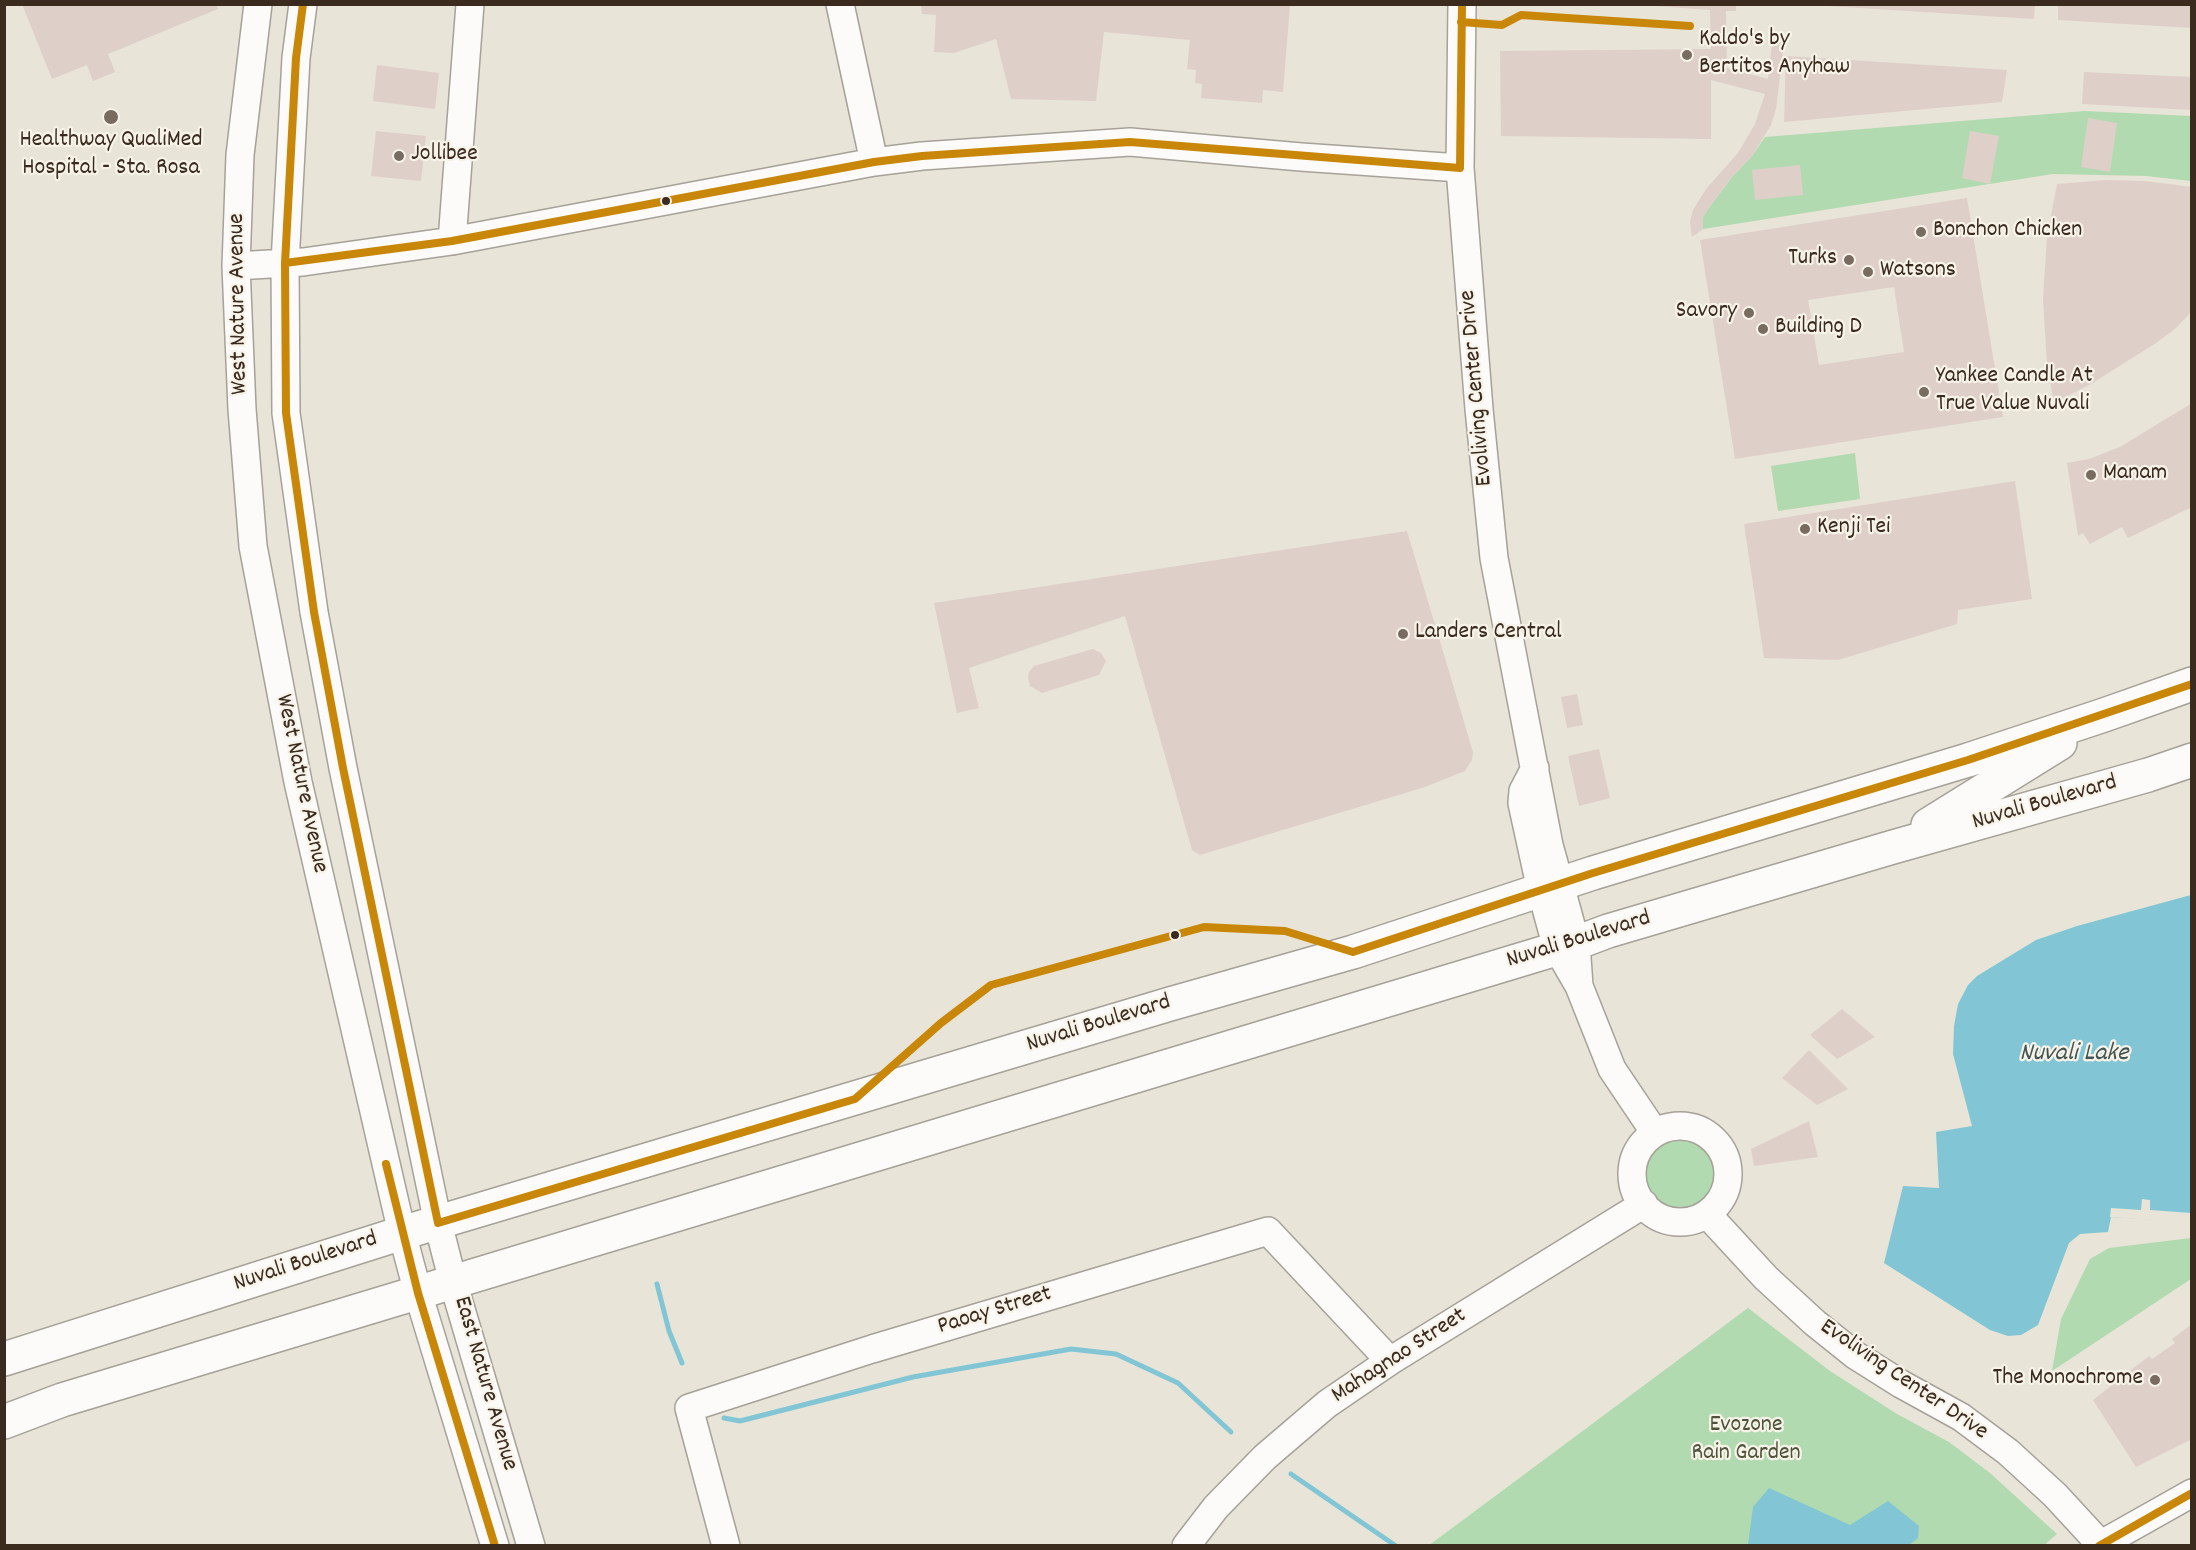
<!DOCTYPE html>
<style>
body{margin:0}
#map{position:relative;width:2196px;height:1550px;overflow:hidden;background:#e8e4d7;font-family:Dekko,sans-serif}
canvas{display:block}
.frame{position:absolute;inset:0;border:6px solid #3b2a1e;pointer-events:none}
</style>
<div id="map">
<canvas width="2196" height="1550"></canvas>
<div class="frame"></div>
</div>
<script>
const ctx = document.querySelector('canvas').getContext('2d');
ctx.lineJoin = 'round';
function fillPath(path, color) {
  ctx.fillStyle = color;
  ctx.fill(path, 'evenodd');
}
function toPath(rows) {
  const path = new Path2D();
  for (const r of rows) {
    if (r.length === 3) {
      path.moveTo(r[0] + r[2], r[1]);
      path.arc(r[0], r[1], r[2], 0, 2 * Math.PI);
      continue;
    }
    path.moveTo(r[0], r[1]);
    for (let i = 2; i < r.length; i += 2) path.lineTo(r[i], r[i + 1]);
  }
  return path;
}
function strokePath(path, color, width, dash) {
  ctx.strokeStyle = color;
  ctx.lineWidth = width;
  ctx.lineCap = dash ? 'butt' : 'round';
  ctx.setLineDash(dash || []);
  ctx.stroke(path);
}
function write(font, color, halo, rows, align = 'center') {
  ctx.font = font + ' Dekko,sans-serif';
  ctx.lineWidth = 4.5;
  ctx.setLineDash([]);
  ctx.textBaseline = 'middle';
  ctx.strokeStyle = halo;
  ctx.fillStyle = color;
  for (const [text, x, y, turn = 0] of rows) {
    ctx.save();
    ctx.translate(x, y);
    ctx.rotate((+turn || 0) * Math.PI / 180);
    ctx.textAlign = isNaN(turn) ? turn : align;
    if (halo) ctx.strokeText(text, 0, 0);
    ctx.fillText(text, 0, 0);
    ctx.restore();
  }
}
const green = toPath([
 [2085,111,2191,116,2191,181,2146,176,2053,174,1703,229,1703,217,1708,209,1732,177,1752,156,1765,137],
 [1855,453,1860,499,1778,511,1771,466],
 [1680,1174,36],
 [2191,1238,2191,1279,2052,1371,2061,1319,2090,1259,2109,1248],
 [1748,1308,1830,1371,1897,1414,1949,1442,1990,1473,2057,1534,2043,1546,1428,1546]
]);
const water = toPath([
 [2191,895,2191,1222,2111,1217,2108,1232,2080,1234,2069,1243,2038,1325,2021,1335,2008,1336,1990,1330,1884,1263,1903,1186,1939,1188,1936,1132,1972,1126,1953,1054,1954,1026,1958,1004,1968,985,1977,976,2036,940,2077,926],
 [1769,1488,1850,1525,1888,1501,1919,1526,1918,1538,1908,1546,1748,1545,1753,1507]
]);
const pier = toPath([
 [2142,1199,2150,1200,2150,1210,2191,1213,2191,1223,2110,1217,2111,1208,2141,1210]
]);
const stream = toPath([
 [657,1284,669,1331,682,1363],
 [724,1418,740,1421,913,1377,1071,1349,1116,1354,1178,1383,1231,1432],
 [1291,1474,1396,1546]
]);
const building = toPath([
 [22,4,216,4,218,9,108,54,115,72,93,81,87,65,52,79],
 [921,4,1290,4,1283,92,1263,90,1262,103,1201,98,1202,84,1195,83,1196,70,1187,69,1190,40,1104,32,1096,101,1011,99,996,39,954,53,934,52,936,15,922,14],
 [1828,4,2035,4,2034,19,1828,6],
 [2058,4,2192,4,2192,28,2058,20],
 [1657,5,1736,5,1736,11,1726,11,1727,68,1768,79,1773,35,1785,35,1776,109,1771,125,1752,156,1732,177,1708,209,1703,217,1703,229,1692,237,1690,222,1693,210,1706,189,1738,153,1755,124,1765,94,1711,80,1711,139,1501,136,1500,51,1711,49,1710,10,1657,6],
 [1786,56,2007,70,2002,102,1784,122],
 [377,65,439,73,435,109,373,101],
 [2084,72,2192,77,2192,110,2082,104],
 [2088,118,2117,123,2110,172,2081,167],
 [376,131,426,136,421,181,371,176],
 [1970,131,1999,136,1990,184,1962,178],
 [1800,165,1803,195,1755,200,1752,170],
 [2107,180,2145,181,2192,187,2192,311,2175,329,2156,343,2091,384,2054,403,2047,365,2043,299,2047,237,2057,184],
 [1967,198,2003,417,1735,459,1700,240],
 [1894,287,1904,352,1819,365,1808,300],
 [2192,403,2192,507,2128,538,2122,527,2090,544,2083,533,2078,536,2067,463,2089,459,2120,447],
 [2015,481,2032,599,1958,610,1957,624,1838,660,1764,658,1744,524],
 [1407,531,1473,752,1472,760,1465,771,1425,787,1200,855,1192,850,1125,616,969,668,979,708,957,713,934,603],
 [1093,649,1101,653,1106,661,1099,675,1042,693,1030,686,1028,678,1029,672,1034,666],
 [1577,694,1583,725,1567,728,1561,697],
 [1599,749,1610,798,1579,806,1568,756],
 [1842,1009,1875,1037,1837,1059,1810,1035],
 [1809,1050,1848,1089,1817,1105,1782,1078],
 [1809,1121,1818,1157,1754,1166,1751,1149],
 [2192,1324,2192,1439,2136,1467,2093,1400,2149,1356,2152,1359,2175,1343,2172,1339]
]);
const minor = toPath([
 [258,4,240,155,236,266,242,409,253,546,298,782,402,1233,418,1293,495,1546],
 [303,4,296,58,285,263,286,413,314,612,343,768,438,1223,453,1282,531,1546],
 [840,4,874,162],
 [1462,4,1460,168,1479,409,1494,558,1549,845,1576,943,1579,986],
 [452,241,470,4],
 [236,266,303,262,452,241,874,162,922,156,1130,142,1301,157,1460,168],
 [1535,768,1523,791,1522,803,1541,890,1557,948,1579,986,1612,1069,1655,1133],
 [1680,1174,48],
 [1707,1214,1766,1278,1815,1323,1855,1355,1901,1384,1961,1417,2008,1452,2055,1495,2102,1546],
 [726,1546,689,1408,872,1349,1268,1231,1390,1361],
 [1186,1546,1216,1507,1265,1457,1327,1404,1390,1361,1644,1204],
 [2098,1546,2192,1493]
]);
const major = toPath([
 [1928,825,2060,743],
 [4,1359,402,1233,1170,1004,1353,952,1593,873,1968,760,2104,715,2192,684],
 [4,1422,62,1400,1576,943,1608,931,1893,847,2148,775,2192,760]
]);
const bus1 = toPath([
 [303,4,296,58,285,263,286,413,314,612,343,768,438,1223,855,1099,941,1023,991,985,1204,927,1285,931,1353,952,1593,873,1968,760,2192,684],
 [1461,22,1502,25,1521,15,1690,26],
 [285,263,452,241,874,162,922,156,1130,142,1460,168,1462,4],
 [386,1164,418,1293,495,1546],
 [2099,1546,2192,1493]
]);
const markers = [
 [1687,55,6,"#786b5f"],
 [111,117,8,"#786b5f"],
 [399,156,6,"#786b5f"],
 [666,201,5,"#3b2a1e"],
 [1921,232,6,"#786b5f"],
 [1849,260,6,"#786b5f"],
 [1868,272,6,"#786b5f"],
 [1749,313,6,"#786b5f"],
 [1763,329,6,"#786b5f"],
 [1924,392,6,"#786b5f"],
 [2091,475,6,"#786b5f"],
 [1805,529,6,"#786b5f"],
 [1403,634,6,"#786b5f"],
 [1175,935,5,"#3b2a1e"],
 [2155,1380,6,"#786b5f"]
];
const poiNames = [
 ["Kaldo's by",1699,41],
 ["Bertitos Anyhaw",1699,69],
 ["Healthway QualiMed",111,142,"center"],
 ["Hospital - Sta. Rosa",111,170,"center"],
 ["Jollibee",411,156],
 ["Bonchon Chicken",1933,232],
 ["Turks",1837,260,"right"],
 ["Watsons",1880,272],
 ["Savory",1737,313,"right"],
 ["Building D",1775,329],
 ["Yankee Candle At",1936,378],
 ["True Value Nuvali",1936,406],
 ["Manam",2103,475],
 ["Kenji Tei",1817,529],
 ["Landers Central",1415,634],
 ["The Monochrome",2143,1380,"right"]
];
const streetNames = [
 ["West Nature Avenue",240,304,-91],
 ["Evoliving Center Drive",1478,388,-95],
 ["West Nature Avenue",300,784,78],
 ["Nuvali Boulevard",2045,804,-16],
 ["Nuvali Boulevard",1579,941,-17],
 ["Nuvali Boulevard",1099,1025,-17],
 ["Nuvali Boulevard",306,1263,-18],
 ["Paoay Street",995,1312,-17],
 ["Mahagnao Street",1400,1357,-33],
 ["Evoliving Center Drive",1903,1381,34],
 ["East Nature Avenue",484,1384,74]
];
const parkNames = [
 ["Evozone",1746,1427],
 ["Rain Garden",1746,1455]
];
const waterNames = [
 ["Nuvali Lake",2074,1055]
];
fillPath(green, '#b1dab0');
fillPath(water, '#82c6d6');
fillPath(pier, '#e8e4d7');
strokePath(stream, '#82c6d6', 5);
fillPath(building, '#dfcfc9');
strokePath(minor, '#a6a199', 30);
strokePath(major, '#a6a199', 36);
strokePath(minor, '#fcfbf9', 27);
strokePath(major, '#fcfbf9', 33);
strokePath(bus1, '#c88708', 8);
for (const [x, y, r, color] of markers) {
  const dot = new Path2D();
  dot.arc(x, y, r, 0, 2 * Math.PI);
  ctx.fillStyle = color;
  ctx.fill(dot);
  strokePath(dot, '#f7f3e8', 2);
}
write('24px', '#3b2a1e', '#f7f3e8', poiNames, 'left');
write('24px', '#3b2a1e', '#f7f3e8', streetNames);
write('24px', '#4d543b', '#f7f3e8', parkNames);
write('italic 26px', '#435555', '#f7f3e8', waterNames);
</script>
